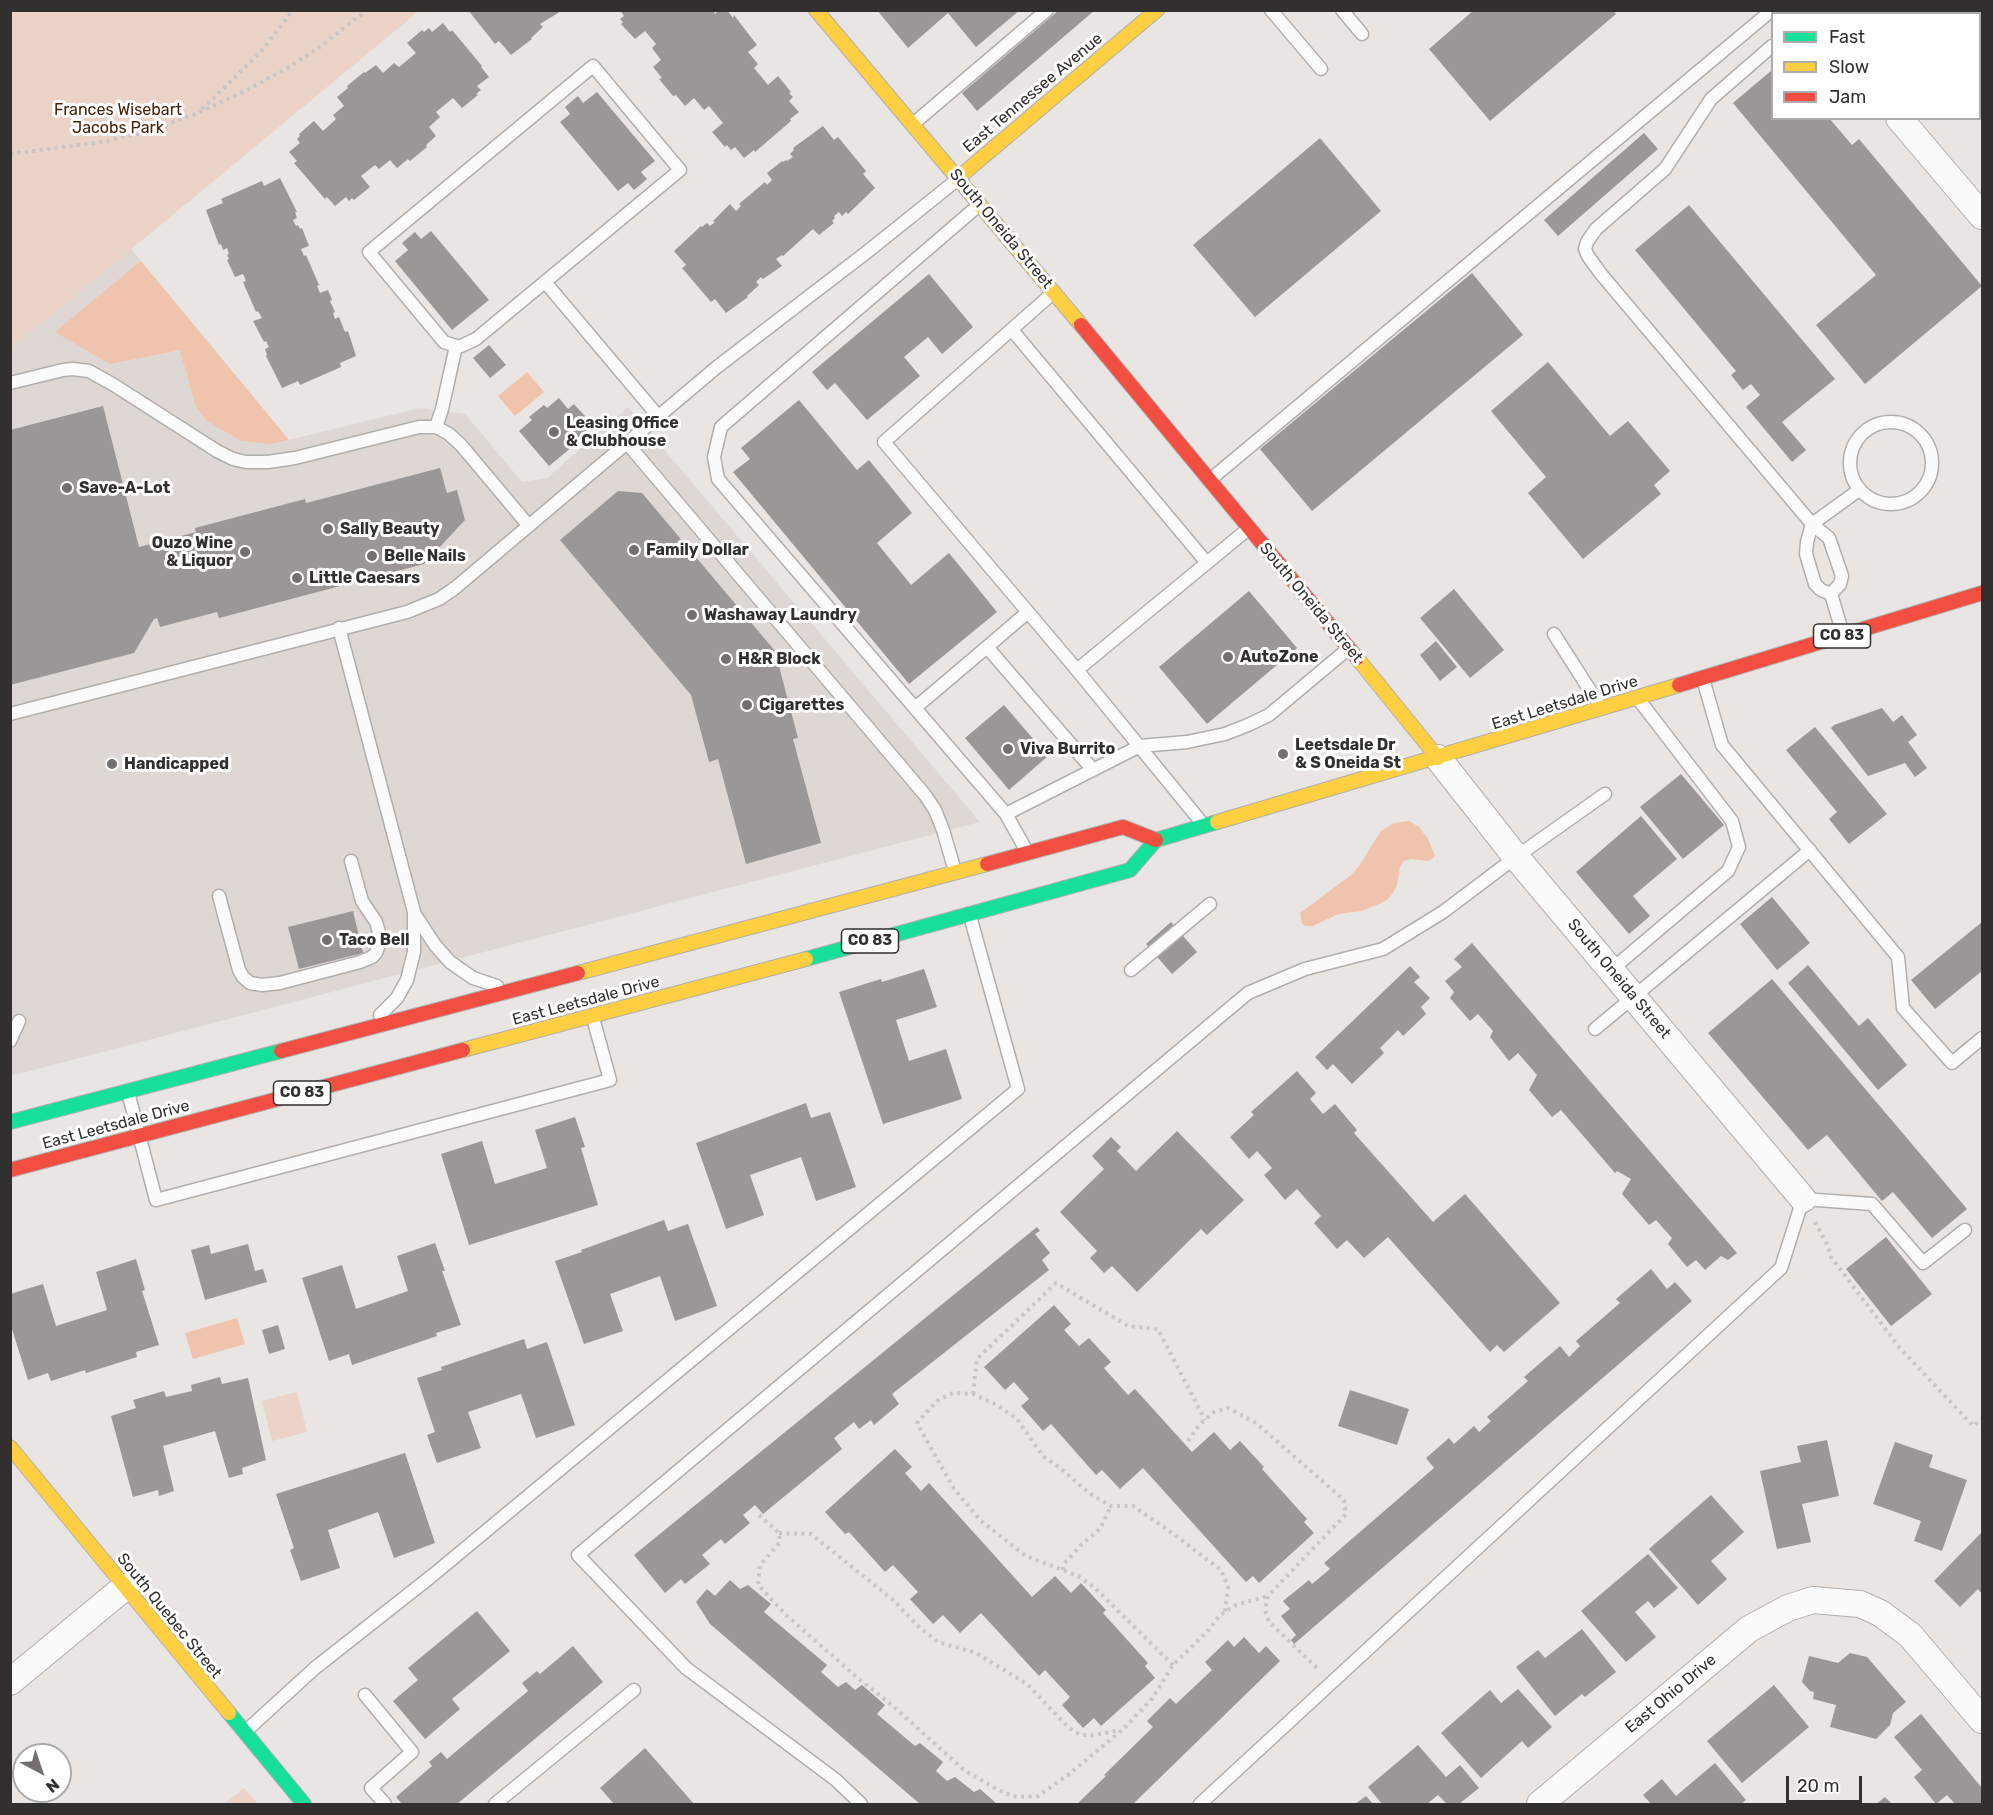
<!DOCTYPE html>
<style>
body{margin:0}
#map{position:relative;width:1993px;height:1815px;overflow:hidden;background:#e8e5e3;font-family:Rubik,sans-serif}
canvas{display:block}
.frame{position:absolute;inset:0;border:12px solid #32302f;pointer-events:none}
.legend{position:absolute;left:1771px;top:12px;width:210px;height:108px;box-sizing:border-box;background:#fff;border:2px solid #adacac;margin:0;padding:8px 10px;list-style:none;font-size:18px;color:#32302f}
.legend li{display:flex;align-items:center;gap:12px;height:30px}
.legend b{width:30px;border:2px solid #adacac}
.north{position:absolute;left:12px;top:1743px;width:60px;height:60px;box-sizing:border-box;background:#fff;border:2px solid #adacac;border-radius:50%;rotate:140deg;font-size:16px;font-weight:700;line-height:24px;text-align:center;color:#32302f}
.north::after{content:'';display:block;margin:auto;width:21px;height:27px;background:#726f6e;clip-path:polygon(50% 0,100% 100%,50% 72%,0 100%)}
.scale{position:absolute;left:1786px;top:1776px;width:76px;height:27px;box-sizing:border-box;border:3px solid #32302f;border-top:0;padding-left:8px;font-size:18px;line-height:21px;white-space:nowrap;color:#32302f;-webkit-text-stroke:4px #fff;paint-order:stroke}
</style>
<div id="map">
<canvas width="1993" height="1815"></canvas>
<div class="frame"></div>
<ul class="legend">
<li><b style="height:8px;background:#16e098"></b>Fast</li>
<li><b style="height:8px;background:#ffcf43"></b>Slow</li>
<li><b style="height:8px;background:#f24e42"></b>Jam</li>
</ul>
<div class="north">N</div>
<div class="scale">20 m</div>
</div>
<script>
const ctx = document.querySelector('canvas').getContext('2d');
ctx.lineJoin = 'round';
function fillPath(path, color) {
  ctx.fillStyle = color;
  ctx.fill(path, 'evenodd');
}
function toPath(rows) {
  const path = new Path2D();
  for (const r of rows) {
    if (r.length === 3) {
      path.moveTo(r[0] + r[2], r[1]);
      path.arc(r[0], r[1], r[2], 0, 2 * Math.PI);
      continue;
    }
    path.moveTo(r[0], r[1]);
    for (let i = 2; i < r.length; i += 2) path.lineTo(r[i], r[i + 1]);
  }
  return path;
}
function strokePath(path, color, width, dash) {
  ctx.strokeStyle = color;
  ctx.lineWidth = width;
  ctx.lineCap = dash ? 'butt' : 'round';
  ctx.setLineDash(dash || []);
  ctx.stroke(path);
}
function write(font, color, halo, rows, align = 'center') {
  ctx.font = font + ' Rubik,sans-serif';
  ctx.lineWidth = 6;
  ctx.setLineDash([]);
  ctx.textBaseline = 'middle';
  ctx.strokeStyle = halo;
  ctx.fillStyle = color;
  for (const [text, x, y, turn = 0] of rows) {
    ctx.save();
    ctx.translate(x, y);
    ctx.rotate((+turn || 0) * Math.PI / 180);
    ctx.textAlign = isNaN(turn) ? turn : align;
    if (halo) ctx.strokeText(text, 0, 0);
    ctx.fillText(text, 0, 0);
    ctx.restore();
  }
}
const built = toPath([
 [131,249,289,440,420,408,465,414,522,482,547,478,628,407,980,822,11,1076,11,345,18,343]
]);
const green = toPath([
 [10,11,11,10,419,11,18,343,11,345],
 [297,1392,307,1432,272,1441,262,1401],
 [244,1788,258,1804,224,1804]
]);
const water = toPath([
 [141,261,289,440,270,444,241,441,207,421,196,407,180,350,110,364,55,332],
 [527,372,544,392,515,416,498,396],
 [1409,821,1419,827,1428,839,1435,856,1432,859,1428,861,1411,859,1404,861,1400,867,1397,885,1393,893,1387,900,1377,905,1361,911,1338,914,1313,926,1306,926,1302,924,1300,913,1351,875,1359,866,1381,831,1394,823],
 [237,1318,245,1344,193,1359,185,1333]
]);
const building = toPath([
 [468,10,563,10,540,24,543,27,531,38,532,39,511,55,499,41,495,44],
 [620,10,713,10,715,14,719,10,727,10,733,18,734,15,757,45,748,52,758,64,754,68,768,85,778,76,791,92,789,93,793,97,789,101,799,112,790,119,791,121,755,152,754,150,744,158,735,147,731,150,727,145,725,147,712,132,723,123,709,106,704,110,694,98,685,106,676,95,673,96,659,79,662,78,653,67,661,60,652,48,656,44,645,31,635,39,621,24,623,22,620,19,624,16],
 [877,10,1020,10,976,47,948,13,908,48],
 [1059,10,1095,10,977,111,962,93],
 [1474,10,1613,10,1616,14,1490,121,1429,49],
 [1899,10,1982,10,1982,18,1980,20,1980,14,1901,14],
 [443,23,450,32,452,30,482,66,481,67,489,77,477,86,481,90,476,94,478,95,462,108,453,98,436,112,440,117,429,127,436,136,426,145,427,147,410,161,408,159,397,168,390,160,379,169,375,165,361,176,370,187,354,200,352,198,349,201,346,197,335,206,327,197,325,199,294,163,297,161,289,152,300,143,297,139,300,136,299,134,314,121,323,131,336,119,333,115,344,106,337,97,348,88,347,86,364,72,365,73,376,65,383,73,394,63,399,67,416,53,407,43,422,30,424,32,429,28,432,32],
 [1772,70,1772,118,1829,118,1852,145,1859,139,1982,286,1865,384,1816,325,1876,275,1733,103],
 [597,92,655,161,641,172,647,179,634,190,628,183,618,191,560,122,570,114,565,107,578,96,583,103],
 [823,126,834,140,838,137,866,171,863,174,875,188,848,214,846,212,842,216,839,212,834,216,835,218,832,221,834,223,819,235,813,229,783,256,782,255,776,259,782,266,763,279,761,277,756,282,759,285,747,296,748,297,726,313,715,299,711,302,682,268,686,265,674,251,701,226,702,227,707,223,710,226,715,222,713,221,730,204,736,211,741,206,739,204,765,182,767,185,772,180,767,173,782,161,783,162,786,160,787,161,793,157,790,154,794,150,793,148],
 [1644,133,1658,149,1558,236,1544,220],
 [1320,138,1381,211,1255,317,1193,245],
 [280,178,297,212,295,212,297,218,293,220,296,226,298,225,300,229,302,228,309,246,301,249,304,256,306,255,319,285,317,286,320,293,328,290,332,300,330,301,335,312,333,313,335,319,339,317,345,332,348,331,356,356,340,363,341,367,300,385,298,381,282,388,266,356,267,355,265,349,269,347,266,341,264,342,253,321,262,318,258,311,256,312,243,282,246,281,243,274,235,277,227,260,229,259,227,255,229,254,227,248,223,250,221,244,219,245,206,210,223,203,221,199,262,181,264,186],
 [1689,205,1835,379,1782,422,1806,450,1792,462,1746,407,1760,395,1751,384,1743,390,1731,375,1736,371,1635,250],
 [431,231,489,300,452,330,395,261,408,250,402,243,415,232,421,239],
 [1472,273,1523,335,1312,511,1260,449],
 [929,274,973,327,942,354,928,337,904,357,920,376,867,420,835,383,827,390,812,372],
 [489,345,506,365,490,378,473,358],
 [1548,362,1610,436,1628,421,1670,471,1654,485,1661,494,1583,559,1528,493,1546,477,1491,411],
 [559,398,568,409,574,404,585,416,579,421,589,433,549,466,519,431,532,420,529,417,544,405,547,408],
 [799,400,857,470,869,460,912,513,877,543,911,585,949,553,997,612,909,684,733,472,750,459,741,448],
 [103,406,139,547,196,532,195,528,305,499,306,503,440,468,447,493,457,490,465,520,424,564,219,618,217,612,160,627,157,618,154,619,134,653,10,685,10,430],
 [618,491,642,493,775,651,798,738,793,739,821,843,746,864,718,759,709,762,691,695,560,540],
 [1454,589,1504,650,1470,678,1420,618],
 [1249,591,1297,648,1207,724,1159,667],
 [1436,641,1457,667,1440,681,1420,655],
 [1004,705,1048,756,1009,790,965,738],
 [1882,708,1893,722,1902,715,1917,735,1908,742,1927,768,1915,777,1905,763,1868,776,1831,728,1834,725],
 [1815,727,1887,814,1849,844,1829,819,1837,812,1786,750],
 [1681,774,1724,825,1683,859,1640,807],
 [1641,816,1677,859,1633,896,1650,916,1629,934,1576,872],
 [1772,897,1810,943,1777,970,1740,924],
 [353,911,363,953,299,969,288,927],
 [1171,922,1197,952,1172,974,1146,944],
 [1982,922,1982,971,1935,1009,1911,980],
 [1472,943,1737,1253,1728,1260,1721,1256,1705,1270,1696,1260,1687,1267,1668,1244,1672,1238,1656,1220,1649,1225,1622,1194,1631,1179,1617,1171,1615,1173,1561,1110,1552,1117,1529,1090,1537,1075,1518,1053,1509,1061,1490,1037,1493,1031,1478,1014,1470,1021,1450,998,1454,992,1445,981,1462,967,1454,959],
 [1808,965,1859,1026,1868,1018,1907,1065,1878,1090,1788,983],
 [1410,966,1420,977,1414,982,1430,998,1421,1007,1426,1014,1403,1036,1398,1030,1380,1048,1384,1053,1352,1084,1333,1064,1327,1070,1315,1057],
 [924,969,937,1007,896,1020,909,1061,946,1049,962,1099,883,1124,839,992,881,979,882,982],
 [1772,979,1967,1209,1932,1238,1893,1192,1882,1201,1827,1135,1808,1150,1708,1033],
 [1297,1071,1316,1093,1310,1099,1323,1114,1335,1104,1357,1130,1354,1133,1433,1222,1465,1194,1560,1303,1504,1352,1497,1345,1490,1352,1388,1237,1364,1258,1347,1240,1337,1249,1314,1223,1321,1216,1297,1189,1285,1200,1264,1175,1272,1168,1257,1151,1249,1159,1230,1137,1254,1115,1251,1112],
 [806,1103,811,1118,830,1112,856,1187,816,1201,801,1157,750,1175,764,1215,726,1229,696,1143],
 [575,1117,585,1147,581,1148,598,1205,469,1245,441,1154,482,1141,495,1184,547,1168,535,1130],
 [1177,1131,1244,1200,1207,1235,1201,1229,1137,1292,1112,1266,1104,1273,1090,1258,1097,1251,1060,1212,1104,1169,1092,1156,1111,1137,1121,1147,1117,1151,1136,1171],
 [664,1220,668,1231,688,1224,717,1306,675,1321,660,1276,610,1294,623,1331,584,1344,555,1261,582,1252,581,1250],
 [1037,1227,1040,1231,1035,1234,1050,1253,1042,1260,1049,1270,892,1394,899,1404,874,1425,871,1420,859,1429,854,1422,834,1438,842,1449,763,1514,755,1505,743,1515,750,1523,725,1544,721,1539,702,1555,710,1564,685,1584,681,1579,665,1593,634,1555],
 [1886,1237,1932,1294,1891,1326,1846,1269],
 [435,1243,445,1271,442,1271,461,1325,436,1333,437,1336,352,1365,349,1354,329,1361,302,1278,342,1265,356,1309,408,1291,397,1256],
 [248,1244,255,1271,263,1269,267,1282,205,1300,191,1250,209,1245,211,1254],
 [136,1259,145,1290,142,1291,159,1345,136,1352,137,1357,86,1373,85,1370,51,1381,48,1373,28,1380,10,1323,10,1294,43,1284,56,1326,107,1310,96,1272],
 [1651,1269,1667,1289,1675,1282,1692,1301,1294,1644,1291,1640,1296,1635,1281,1616,1290,1609,1283,1601,1309,1580,1312,1584,1330,1569,1324,1563,1434,1468,1426,1458,1449,1438,1454,1444,1474,1426,1479,1432,1491,1421,1487,1417,1528,1381,1524,1377,1560,1346,1569,1357,1580,1346,1576,1341,1620,1303,1616,1299],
 [1054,1305,1071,1324,1064,1330,1079,1346,1089,1338,1111,1362,1104,1368,1128,1395,1135,1389,1192,1452,1214,1432,1230,1450,1240,1441,1264,1467,1262,1469,1307,1519,1304,1522,1314,1533,1259,1583,1253,1576,1246,1582,1143,1468,1120,1489,1102,1470,1096,1475,1051,1424,1043,1431,1021,1406,1029,1399,1014,1382,1005,1390,984,1367],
 [278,1325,285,1349,269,1354,262,1330],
 [524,1339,527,1349,547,1342,575,1425,536,1438,521,1394,468,1412,481,1448,437,1463,427,1435,435,1432,417,1378,442,1370,441,1367],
 [220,1377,222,1384,248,1378,266,1460,242,1468,243,1474,229,1478,215,1431,163,1446,174,1491,159,1496,158,1490,133,1497,111,1416,136,1408,133,1400,164,1391,166,1397,192,1391,191,1385],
 [1350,1390,1409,1409,1397,1445,1338,1426],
 [1827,1440,1839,1496,1802,1504,1811,1542,1777,1549,1760,1471,1801,1462,1797,1446],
 [1895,1442,1933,1455,1929,1467,1967,1480,1942,1551,1914,1541,1921,1521,1873,1504],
 [895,1449,912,1467,905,1473,921,1491,929,1483,1032,1597,1055,1576,1071,1593,1081,1583,1106,1610,1103,1613,1148,1663,1145,1666,1155,1678,1101,1726,1094,1718,1083,1728,1062,1705,1070,1697,1045,1670,1039,1676,981,1613,960,1633,943,1615,933,1624,910,1599,918,1592,893,1565,885,1572,849,1532,845,1534,825,1512],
 [405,1453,435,1543,394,1558,378,1512,328,1530,340,1568,301,1581,290,1550,294,1548,276,1494],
 [1711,1495,1744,1532,1711,1561,1727,1579,1698,1605,1649,1549],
 [1982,1532,1982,1594,1978,1589,1960,1607,1934,1581],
 [1648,1554,1678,1588,1654,1608,1648,1601,1635,1612,1656,1637,1626,1662,1581,1611],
 [730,1580,740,1589,748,1585,771,1604,764,1612,827,1665,821,1672,838,1687,846,1682,855,1690,862,1685,885,1705,877,1714,915,1746,920,1743,943,1762,936,1771,947,1781,955,1777,974,1792,980,1789,997,1804,920,1804,710,1624,696,1602,707,1589,715,1596],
 [477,1611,510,1651,452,1699,460,1709,425,1739,393,1701,418,1680,408,1668],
 [1582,1629,1616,1672,1585,1697,1582,1694,1555,1716,1516,1667,1538,1650,1545,1658],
 [1244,1637,1259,1653,1266,1646,1280,1661,1133,1804,1077,1804,1106,1776,1104,1775,1153,1727,1147,1721,1170,1698,1176,1704,1212,1670,1205,1662,1228,1640,1234,1647],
 [573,1646,603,1682,457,1804,402,1804,396,1797,432,1766,429,1762,441,1752,447,1759,528,1691,522,1683,537,1671,540,1674],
 [1850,1653,1867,1657,1906,1702,1893,1713,1890,1725,1876,1739,1830,1727,1836,1705,1813,1699,1814,1692,1810,1691,1802,1682,1809,1656,1838,1663],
 [1774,1685,1809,1727,1742,1783,1707,1741],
 [1518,1689,1552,1727,1528,1748,1522,1741,1481,1778,1441,1733,1490,1690,1501,1703],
 [1921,1714,1982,1788,1982,1804,1955,1804,1947,1795,1936,1804,1914,1777,1922,1770,1894,1737],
 [1418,1745,1446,1777,1460,1765,1479,1788,1459,1804,1447,1804,1438,1795,1427,1804,1382,1804,1368,1787],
 [645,1748,694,1804,614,1804,600,1788],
 [1715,1763,1746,1800,1741,1804,1651,1804,1643,1795,1662,1779,1676,1796],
 [1366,1796,1373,1804,1355,1804],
 [1885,1797,1892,1804,1876,1804]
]);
const path = toPath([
 [202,109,260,53,293,10],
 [10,154,101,142,142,133,198,113,249,89,291,66,321,46,367,10],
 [1815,1222,1828,1246,1831,1257,1899,1347,1973,1426,1982,1419],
 [973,1394,977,1359,1056,1283,1128,1326,1158,1329,1205,1420],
 [1188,1441,1199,1425,1214,1412,1228,1408,1256,1423,1344,1500,1346,1514,1268,1596,1265,1610,1269,1622,1318,1669],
 [759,1515,779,1533,780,1542,760,1565,758,1585,785,1614,853,1674,893,1706,965,1771,1004,1793,1017,1797,1038,1796,1068,1775,1122,1730,1152,1699,1173,1665,1207,1632,1219,1616,1236,1605,1268,1596],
 [779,1533,811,1534,893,1600,920,1628,938,1642,976,1653,1027,1684,1068,1727,1079,1734,1090,1736,1120,1730],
 [1063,1570,1064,1564,1081,1545,1100,1529,1111,1506],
 [1173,1665,1095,1588,1078,1576,1026,1556,981,1521,954,1489,917,1423,937,1401,953,1393,973,1394,997,1405,1017,1419,1043,1456,1059,1467,1089,1493,1111,1506,1133,1506,1172,1533,1221,1570,1228,1587,1225,1612]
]);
const lane = toPath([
 [1271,10,1321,69],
 [1342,10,1362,34],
 [1772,46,1711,99,1665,169,1596,229,1587,242,1585,249,1588,256,1601,274,1812,524,1829,538,1842,576,1840,584,1831,594],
 [593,66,680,170,476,339,461,346,456,346,444,342,369,252,593,66],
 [913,124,1047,10],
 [979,205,721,427,714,457,718,479,1006,814,1026,850],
 [545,282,658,416],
 [1054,292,884,442,1077,670,1202,823],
 [1012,330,1207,563],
 [10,383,63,370,73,369,89,371,114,385,217,451,233,459,246,462,268,462,295,458,419,427,436,427,449,434,461,445,529,526],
 [1891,463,41],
 [436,427,442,409,456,346],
 [627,443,925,795,935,810,943,830,955,871],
 [1211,479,1772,10],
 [1831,594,1821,590,1815,584,1806,554,1807,542,1812,524,1859,490],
 [1831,594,1843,634],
 [1028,612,987,647,1093,770],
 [339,628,414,912,414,952,407,980,397,998,380,1015],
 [1554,634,1600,706],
 [1077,670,1248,529],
 [1703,679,1722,745,1898,957,1903,1008,1952,1063,1982,1038],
 [915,708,987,647],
 [10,714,407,612,439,599,455,588,717,367,867,252,958,179],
 [1006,814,1140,746,1187,742,1225,734,1248,725,1269,715,1349,648],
 [219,896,239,970,243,977,250,983,262,985,280,983,360,962,372,957,376,953,381,939,376,922,362,901,351,861],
 [414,913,435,945,450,962,473,978,497,986],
 [1131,970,1210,904],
 [1611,970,1728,871,1739,847,1732,821,1639,700],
 [1595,1029,1810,850],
 [10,1041,19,1021],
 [128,1092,156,1200,610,1080,593,1018],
 [365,1695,412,1752,371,1788,385,1804],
 [247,1730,315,1668,433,1575,1018,1089,970,916],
 [495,1804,634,1690],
 [861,1804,836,1780,686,1668,578,1555,1248,993,1305,969,1383,949,1443,912,1516,857,1605,794],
 [1200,1804,1781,1268,1803,1199,1872,1204,1923,1263,1965,1230]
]);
const street = toPath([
 [1808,10,1810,14],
 [1899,118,1982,216],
 [1438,758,1516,857,1803,1199],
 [10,1682,125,1587],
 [1540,1804,1749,1629,1788,1608,1813,1600,1860,1604,1880,1613,1910,1635,1982,1720]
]);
const fast = toPath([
 [806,959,1130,870,1156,840,1217,822],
 [10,1122,281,1051],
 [229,1713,304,1804]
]);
const slow = toPath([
 [816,10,1081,325],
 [958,178,1157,10],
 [1357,658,1438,758],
 [1217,822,1679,685],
 [578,973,987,864],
 [463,1050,806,959],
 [10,1447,229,1713]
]);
const jam = toPath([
 [1081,325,1357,658],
 [1679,685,1982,593],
 [987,864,1123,827,1156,840],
 [281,1051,578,973],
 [10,1170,463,1050]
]);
const markers = [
 [554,432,6,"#726f6e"],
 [67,488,6,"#726f6e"],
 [328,529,6,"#726f6e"],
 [634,550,6,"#726f6e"],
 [245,552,6,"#726f6e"],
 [372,556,6,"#726f6e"],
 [297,578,6,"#726f6e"],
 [692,615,6,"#726f6e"],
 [1228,657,6,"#726f6e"],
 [726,659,6,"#726f6e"],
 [747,705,6,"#726f6e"],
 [1008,749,6,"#726f6e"],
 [1283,754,6,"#726f6e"],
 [112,764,6,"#726f6e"],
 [327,940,6,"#726f6e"]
];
const shields = [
 [1842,636,57],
 [870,941,57],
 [302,1093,57]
];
const shieldNames = [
 ["CO 83",1842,636],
 ["CO 83",870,941],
 ["CO 83",302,1093]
];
const streetNames = [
 ["East Tennessee Avenue",1033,93,-40],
 ["South Oneida Street",1001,229,50],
 ["South Oneida Street",1311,603,50],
 ["East Leetsdale Drive",1565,703,-17],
 ["South Oneida Street",1619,979,50],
 ["East Leetsdale Drive",586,1001,-15],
 ["East Leetsdale Drive",116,1125,-15],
 ["South Quebec Street",169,1616,51],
 ["East Ohio Drive",1671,1694,-40]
];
const parkNames = [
 ["Frances Wisebart",118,110],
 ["Jacobs Park",118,128]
];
const poiNames = [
 ["Leasing Office",566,423],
 ["& Clubhouse",566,441],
 ["Save-A-Lot",79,488],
 ["Sally Beauty",340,529],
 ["Ouzo Wine",233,543,"right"],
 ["& Liquor",233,561,"right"],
 ["Family Dollar",646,550],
 ["Belle Nails",384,556],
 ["Little Caesars",309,578],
 ["Washaway Laundry",704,615],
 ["AutoZone",1240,657],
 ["H&R Block",738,659],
 ["Cigarettes",759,705],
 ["Leetsdale Dr",1295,745],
 ["& S Oneida St",1295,763],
 ["Viva Burrito",1020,749],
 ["Handicapped",124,764],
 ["Taco Bell",339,940]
];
fillPath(built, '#dfd7d3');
fillPath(green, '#ebd3c8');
fillPath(water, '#f0c3ac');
fillPath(building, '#9a9796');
strokePath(lane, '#b1afae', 15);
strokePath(street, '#b1afae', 28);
strokePath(fast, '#b1afae', 16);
strokePath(slow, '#b1afae', 16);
strokePath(jam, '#b1afae', 16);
strokePath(path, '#c7c5c5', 4, [3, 4.5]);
strokePath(lane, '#fcfbfb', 12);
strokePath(street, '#fcfbfb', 26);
strokePath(fast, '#16e098', 14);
strokePath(slow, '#ffcf43', 14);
strokePath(jam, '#f24e42', 14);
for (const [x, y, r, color] of markers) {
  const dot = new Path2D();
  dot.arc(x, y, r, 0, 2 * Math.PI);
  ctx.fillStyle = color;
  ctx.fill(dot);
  strokePath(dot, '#fff', 2);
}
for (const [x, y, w] of shields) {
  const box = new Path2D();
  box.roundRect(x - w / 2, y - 12, w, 24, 4.5);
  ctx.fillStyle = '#fff';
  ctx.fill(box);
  strokePath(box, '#32302f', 1.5);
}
write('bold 15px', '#32302f', null, shieldNames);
write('16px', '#32302f', '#fff', streetNames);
write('16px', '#49210b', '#fff', parkNames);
write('bold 16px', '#32302f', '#fff', poiNames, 'left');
</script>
